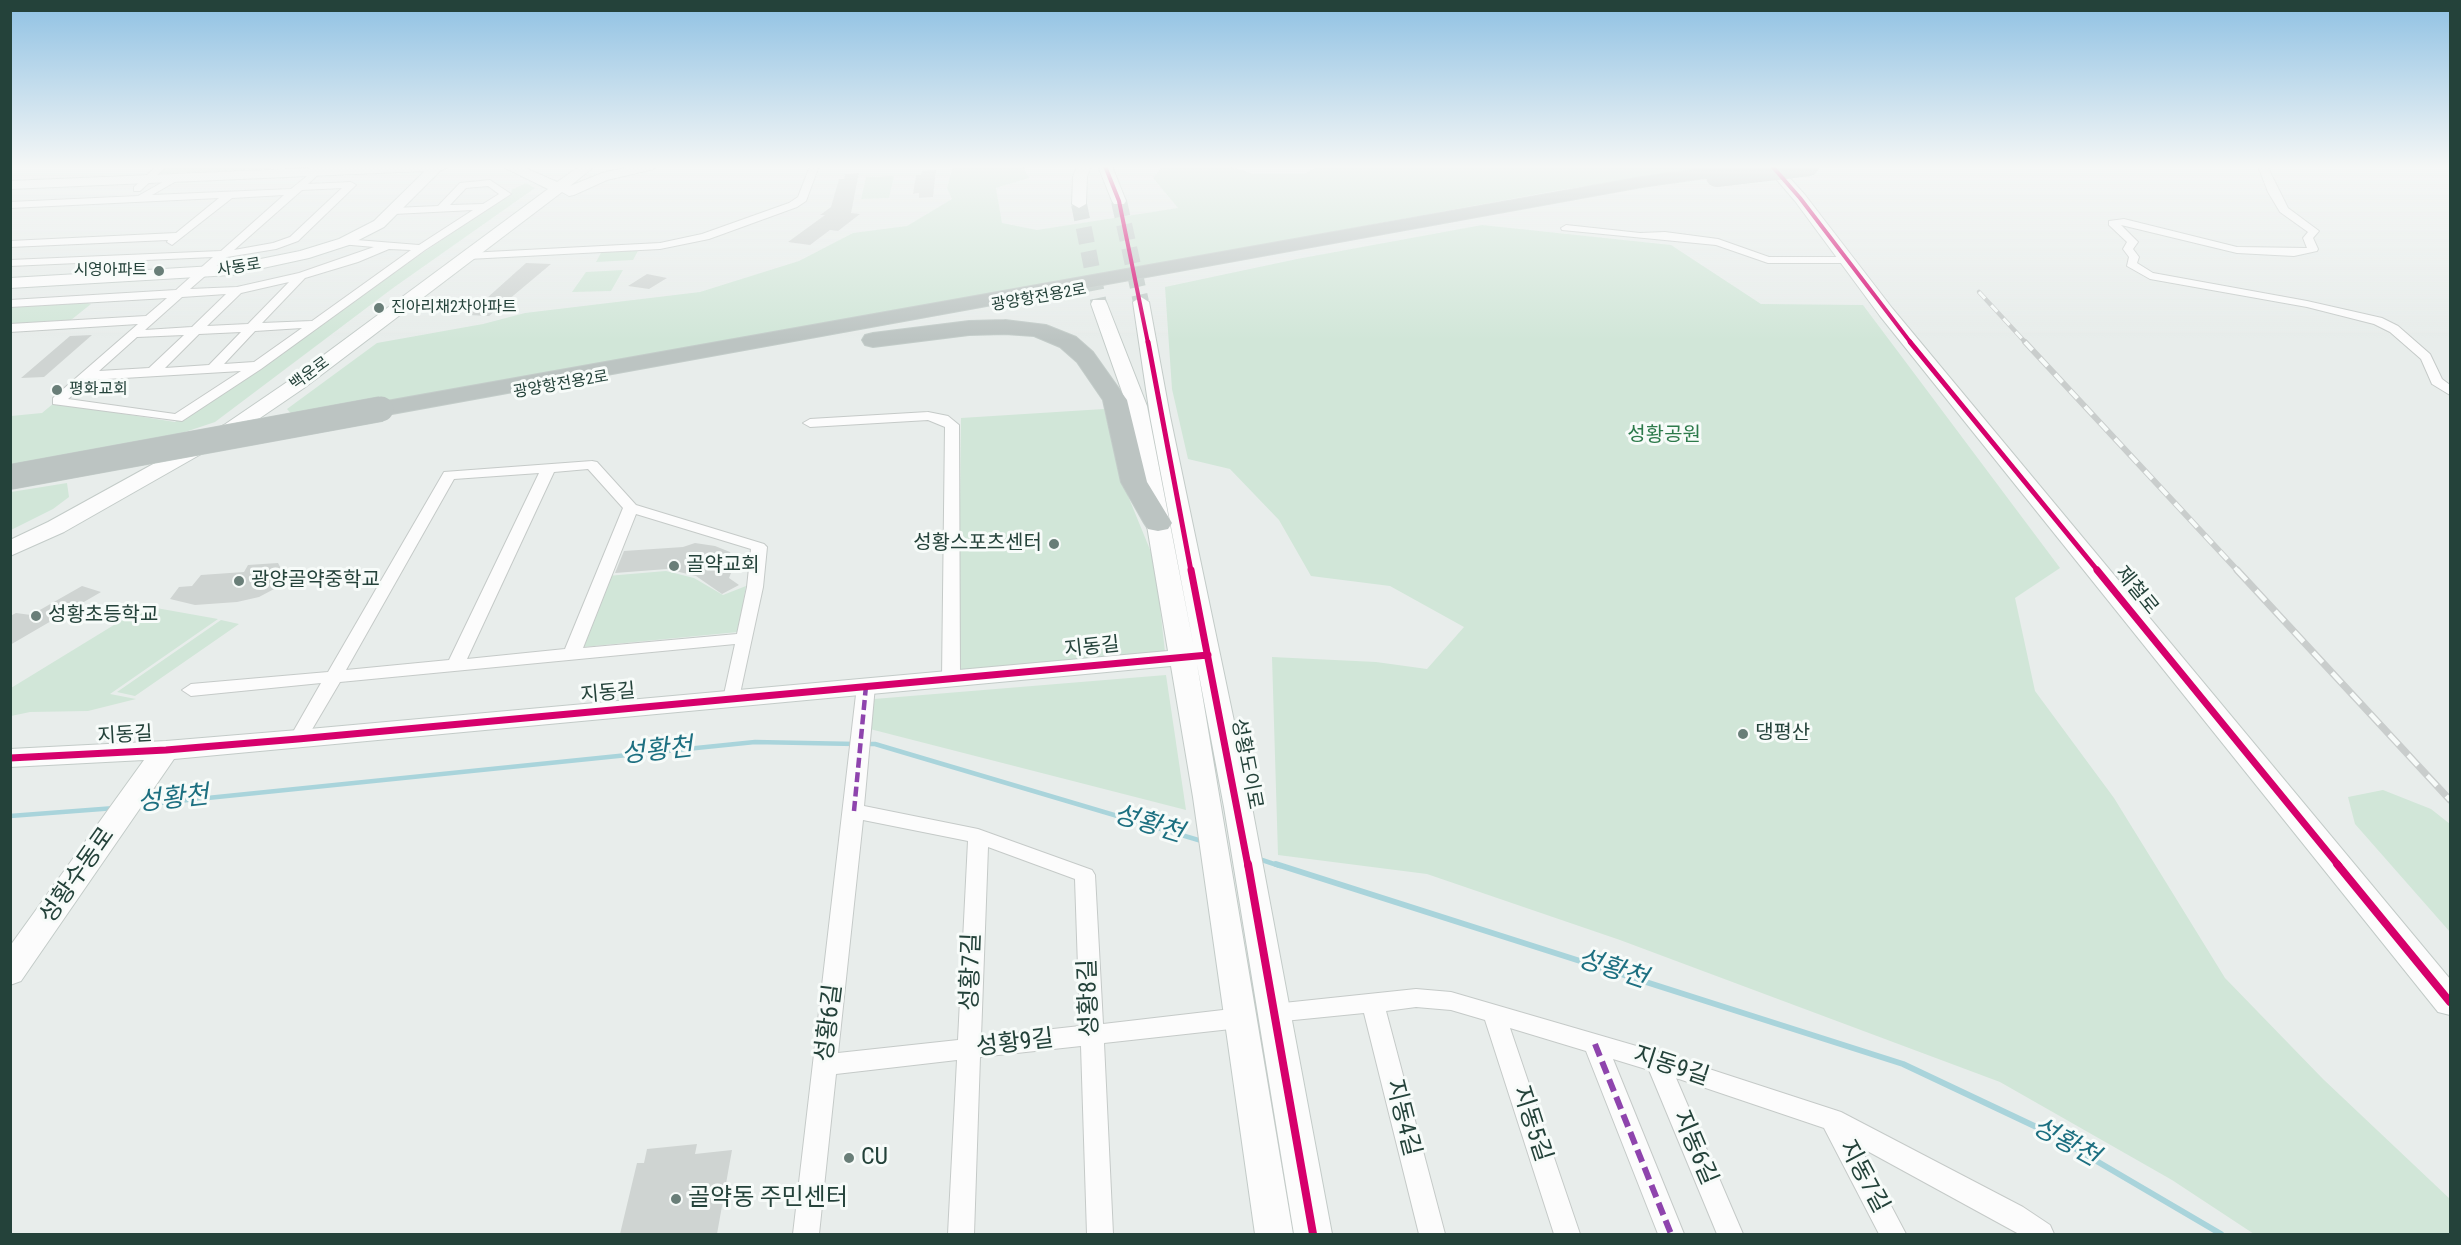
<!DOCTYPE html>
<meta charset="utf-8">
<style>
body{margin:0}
#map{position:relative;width:2461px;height:1245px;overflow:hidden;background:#e8edeb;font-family:"Roboto Condensed",sans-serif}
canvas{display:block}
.frame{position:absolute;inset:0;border:12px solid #24423a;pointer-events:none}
</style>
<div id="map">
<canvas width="2461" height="1245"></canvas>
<div class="frame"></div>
</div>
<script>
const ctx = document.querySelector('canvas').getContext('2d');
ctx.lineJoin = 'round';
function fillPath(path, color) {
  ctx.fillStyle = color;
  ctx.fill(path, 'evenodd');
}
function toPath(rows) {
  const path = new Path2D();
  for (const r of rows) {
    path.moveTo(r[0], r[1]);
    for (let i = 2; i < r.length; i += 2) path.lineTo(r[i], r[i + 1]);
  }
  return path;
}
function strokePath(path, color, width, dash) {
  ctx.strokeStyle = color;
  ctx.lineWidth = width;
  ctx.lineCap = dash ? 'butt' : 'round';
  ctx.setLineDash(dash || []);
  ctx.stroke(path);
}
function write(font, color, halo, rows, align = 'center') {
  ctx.font = font + ' "Roboto Condensed","Noto Sans KR",sans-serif';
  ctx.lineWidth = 6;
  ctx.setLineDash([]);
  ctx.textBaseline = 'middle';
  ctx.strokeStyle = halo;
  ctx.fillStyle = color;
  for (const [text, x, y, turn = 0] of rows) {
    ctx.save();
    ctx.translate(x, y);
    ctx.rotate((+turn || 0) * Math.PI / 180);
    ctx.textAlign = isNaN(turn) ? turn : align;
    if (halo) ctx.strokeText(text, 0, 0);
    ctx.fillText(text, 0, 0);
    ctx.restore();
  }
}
const green = toPath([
 [159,166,338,166,146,174],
 [953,166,1023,166,1029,178,996,188,1002,223,1037,230,1178,208,1153,178,1163,166,1227,166,1254,174,1304,174,1319,166,1722,166,1560,190,1021,289,294,417,287,409,377,343,483,324,525,313,700,292,799,261,853,233,907,226,952,199,947,188],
 [894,176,889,198,861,199,866,177],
 [526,183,535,188,393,288,215,422,158,441,11,468,11,416,42,413,54,403,175,422,512,192,511,190],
 [1482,225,1671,245,1761,304,1863,305,2060,568,2015,598,2035,691,2114,798,2225,978,2323,1079,2450,1199,2450,1234,2254,1234,2172,1180,2000,1082,1620,940,1427,874,1278,855,1272,657,1376,662,1427,669,1464,627,1390,586,1311,576,1279,520,1230,469,1188,459,1172,389,1165,287,1297,259],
 [639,249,633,260,596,262,602,251],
 [623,270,611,291,572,292,586,272],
 [87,303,91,304,71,320,11,325,11,306],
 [1104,409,1124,486,1155,562,1165,652,958,670,961,418],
 [67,483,69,497,53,509,11,530,11,492],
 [666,571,694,578,723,595,746,586,738,632,583,647,607,576],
 [145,606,218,619,110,694,136,699,88,711,30,712,11,716,11,688],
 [221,620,239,624,135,696,117,692],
 [1166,675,1186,810,870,729,874,699],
 [2383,790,2431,809,2450,824,2450,932,2355,824,2348,797]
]);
const streamFar1 = toPath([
 [864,744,875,744,1205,842],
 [139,805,755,742,856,744],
 [10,816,115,808],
 [1256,858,1280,866]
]);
const stream = toPath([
 [1276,864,1903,1064,2047,1132,2221,1234]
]);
const building = toPath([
 [936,170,933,197,919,198,919,193,913,194,916,175,921,175,922,171],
 [859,173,851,213,860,214,838,231,830,230,810,245,788,242,825,215,820,215,831,207,839,179,844,179,845,174],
 [526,263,551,264,489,316,468,315],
 [647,274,667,278,649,289,628,286],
 [92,335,44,377,21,378,70,336],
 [695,543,715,546,730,552,735,563,729,578,739,585,722,594,696,576,667,569,615,573,624,551,683,547],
 [278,563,285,576,276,588,259,597,237,602,195,605,170,599,179,587,192,586,201,575,244,572,248,565],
 [82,586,101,592,10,645,10,616,16,613,31,615],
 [697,1144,695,1154,732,1150,717,1234,620,1234,637,1163,644,1163,647,1149]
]);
const secondaryTunnel = toPath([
 [1119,201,1141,302],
 [1079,204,1099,304]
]);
const street = toPath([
 [157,166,167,166,140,191,134,191,134,187,157,166],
 [810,166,819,166,806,201,797,207,709,239,660,249,468,259,463,256,468,253,660,243,702,234,789,203,798,197,810,166],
 [2258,166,2267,166,2288,208,2319,231,2313,238,2318,249,2317,251,2294,256,2237,253,2121,225,2138,242,2133,249,2139,257,2137,263,2153,273,2307,301,2382,318,2398,326,2430,354,2442,379,2450,385,2450,395,2432,384,2421,359,2390,332,2374,324,2307,307,2150,279,2127,266,2129,257,2123,249,2127,242,2109,225,2109,221,2124,219,2237,247,2307,248,2303,238,2308,232,2280,212,2268,192,2258,166],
 [317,168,322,171,308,184,351,182,356,185,298,241,276,249,227,257,190,289,237,287,299,273,374,247,340,244,340,240,344,239,419,245,473,210,394,214,389,211,394,208,438,206,460,183,490,180,511,194,425,250,261,369,182,421,53,404,53,398,138,324,10,332,10,324,146,316,167,298,10,307,10,300,176,290,213,257,10,266,10,260,221,251,284,195,232,198,172,245,167,242,168,240,10,247,10,241,176,233,219,198,10,208,10,202,138,196,177,174,180,175,180,179,152,195,291,189,317,168],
 [488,186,499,194,483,204,450,205,466,188,488,186],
 [342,188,290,237,273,243,234,250,302,190,342,188],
 [389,249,411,250,312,321,262,323,305,278,358,262,389,249],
 [289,282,248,324,207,326,241,293,289,282],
 [226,294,192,327,145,330,182,297,226,294],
 [302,328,254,362,224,364,255,331,302,328],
 [241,332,209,365,165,368,199,334,241,332],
 [184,335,149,368,99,371,137,337,184,335],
 [241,371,175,414,68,399,90,380,241,371],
 [1566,225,1640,233,1665,232,1718,239,1769,257,1845,257,1850,260,1845,263,1768,263,1716,245,1562,230,1561,228,1566,225],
 [928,412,948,416,959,425,960,678,951,684,942,678,945,427,928,420,810,427,803,423,810,419,928,412],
 [592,461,597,462,636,505,764,544,767,547,763,587,738,703,726,703,723,699,735,644,340,682,304,743,298,745,292,743,289,739,321,683,191,696,182,690,191,684,328,672,444,472,592,461],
 [588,469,623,508,565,649,467,659,554,472,588,469],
 [539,473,449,660,346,670,454,479,539,473],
 [636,514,751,549,747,587,737,634,583,648,636,514],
 [866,680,875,686,864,806,978,829,1092,870,1095,875,1103,1024,1240,1008,1248,1011,1251,1018,1248,1025,1240,1028,1104,1043,1113,1234,1087,1234,1081,1046,980,1057,974,1234,948,1234,957,1060,836,1074,819,1234,793,1234,857,686,866,680],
 [863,820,968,841,958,1040,838,1053,863,820],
 [988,847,1075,879,1080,1026,981,1037,988,847],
 [1416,989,1451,992,1657,1052,1841,1112,2023,1207,2050,1225,2054,1234,2019,1234,1860,1147,1906,1234,1879,1234,1824,1128,1676,1078,1743,1234,1717,1234,1649,1070,1613,1059,1684,1234,1658,1234,1586,1051,1510,1028,1580,1234,1554,1234,1485,1020,1451,1010,1416,1007,1386,1011,1445,1234,1419,1234,1364,1013,1274,1022,1266,1020,1263,1013,1266,1006,1274,1004,1416,989]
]);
const secondary = toPath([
 [360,166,452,166,441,170,384,227,349,245,309,258,231,275,10,288,10,278,231,265,300,251,339,239,374,221,425,171,10,189,10,181,360,166],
 [501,166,521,166,557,182,580,166,595,166,570,186,602,173,633,166,656,166,654,169,607,180,574,195,569,196,562,192,304,388,238,433,64,532,10,556,10,540,48,522,224,425,290,380,548,189,501,166],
 [1077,166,1091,166,1087,177,1086,204,1079,208,1072,204,1073,177,1077,166],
 [1098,166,1112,166,1126,201,1124,204,1114,204,1112,201,1098,166],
 [1765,166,1779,166,1805,195,1892,308,2450,979,2450,1015,2438,1012,1880,316,1795,201,1765,166],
 [1141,297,1149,302,1170,416,1252,807,1332,1234,1294,1234,1224,807,1197,664,1293,1234,1255,1234,1193,797,1171,666,174,759,21,981,10,985,10,946,144,760,10,767,10,749,166,741,298,730,1168,651,1127,406,1091,304,1093,300,1105,300,1107,304,1147,406,1194,648,1150,416,1133,302,1141,297]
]);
const highway = toPath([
 [1721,166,1757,167,1748,172,1642,187,381,416,373,414,369,409,373,404,381,402,1642,177,1721,166],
 [1005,320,1046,325,1076,337,1093,352,1127,400,1147,482,1172,523,1168,529,1158,531,1148,529,1144,523,1121,482,1103,400,1077,362,1060,347,1034,336,1005,334,969,335,873,347,865,345,862,340,865,335,873,333,969,321,1005,320]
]);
const railFar2 = toPath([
 [1979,292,2026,343]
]);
const railFar1 = toPath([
 [2025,342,2238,571]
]);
const rail = toPath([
 [2237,570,2450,800]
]);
const highwayBridgeFar1 = toPath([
 [1716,177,1809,166]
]);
const highwayBridge = toPath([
 [10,477,381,409]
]);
const quietFar1 = toPath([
 [854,811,866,686]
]);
const quiet = toPath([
 [1595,1044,1671,1234]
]);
const cyclewayFar3 = toPath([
 [1105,166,1119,201,1148,343],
 [1772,166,1800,198,1911,343]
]);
const cyclewayFar2 = toPath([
 [1148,342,1191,571],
 [1910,342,2098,571]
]);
const cyclewayFar1 = toPath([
 [1191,570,1248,866],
 [2097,570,2339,866],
 [10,758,166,750,298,739,1208,655]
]);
const cycleway = toPath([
 [1248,864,1313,1234],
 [2337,864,2450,1002]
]);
const markers = [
 [159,271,6,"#697e78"],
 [379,308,6,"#697e78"],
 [57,390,6,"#697e78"],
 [1054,544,6,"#697e78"],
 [674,566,6,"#697e78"],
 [239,581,6,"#697e78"],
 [36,616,6,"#697e78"],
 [1743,734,6,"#697e78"],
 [849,1158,6,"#697e78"],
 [676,1199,6,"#697e78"]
];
const farStreetnames = [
 ["사동로",239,268,-9],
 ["광양항전용2로",1039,298,-10],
 ["백운로",310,374,-36],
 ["광양항전용2로",561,385,-10]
];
const farPoinames = [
 ["시영아파트",147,271,"right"],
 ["진아리채2차아파트",391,308],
 ["평화교회",69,390]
];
const parkNames = [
 ["성황공원",1664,436]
];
const poiNames = [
 ["성황스포츠센터",1042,544,"right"],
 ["골약교회",686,566],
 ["광양골약중학교",251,581],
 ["성황초등학교",48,616],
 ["댕평산",1755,734]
];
const streetNames = [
 ["제철로",2136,591,51],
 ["지동길",1092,648,-6],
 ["지동길",608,694,-5],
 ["지동길",125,736,-3],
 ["성황도이로",1246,764,79]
];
const nearStreetnames = [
 ["성황수동로",78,876,-55],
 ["성황7길",972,972,-88],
 ["성황8길",1090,998,-92],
 ["성황6길",830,1023,-83],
 ["성황9길",1015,1044,-7],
 ["지동9길",1671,1067,18],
 ["지동4길",1402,1118,76],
 ["지동5길",1531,1124,72],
 ["지동6길",1694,1148,67],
 ["지동7길",1863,1177,62]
];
const nearPoinames = [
 ["CU",861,1158],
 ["골약동 주민센터",688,1199]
];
const nearWaternames = [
 ["성황천",657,752,-6],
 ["성황천",173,800,-6],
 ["성황천",1148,825,17],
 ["성황천",1612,970,18],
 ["성황천",2065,1143,29]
];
fillPath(green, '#d1e6d8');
strokePath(streamFar1, '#a9d4db', 4.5);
strokePath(stream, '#a9d4db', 6);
fillPath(building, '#cfd4d2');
strokePath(secondaryTunnel, '#c1cbc8', 16, [16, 8]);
strokePath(street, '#c5cac8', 2);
strokePath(secondary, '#c3cbc8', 2);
strokePath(highway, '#c3ccc9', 2);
fillPath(street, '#fcfcfc');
fillPath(secondary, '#fcfcfc');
fillPath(highway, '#bcc4c2');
strokePath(railFar2, '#c9cdcc', 4.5);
strokePath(railFar1, '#c9cdcc', 6);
strokePath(rail, '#c9cdcc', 7);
strokePath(railFar2, '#f7fbf9', 3, [9]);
strokePath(railFar1, '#f7fbf9', 4, [11]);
strokePath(rail, '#f7fbf9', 4.5, [14]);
strokePath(highwayBridgeFar1, '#c3ccc9', 20, []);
strokePath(highwayBridge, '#c3ccc9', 26, []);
strokePath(highwayBridgeFar1, '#bcc4c2', 20);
strokePath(highwayBridge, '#bcc4c2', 25);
strokePath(quietFar1, '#8e44ad', 4.5, [10, 4.5]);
strokePath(quiet, '#8e44ad', 6, [13, 6]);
strokePath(cyclewayFar3, '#d6006c', 4);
strokePath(cyclewayFar2, '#d6006c', 5);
strokePath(cyclewayFar1, '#d6006c', 7);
strokePath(cycleway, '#d6006c', 8);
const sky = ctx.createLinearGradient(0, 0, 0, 340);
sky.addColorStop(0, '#8fc1e3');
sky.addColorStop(0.49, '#f5f7f6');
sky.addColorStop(1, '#f5f7f600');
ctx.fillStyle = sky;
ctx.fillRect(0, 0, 2461, 340);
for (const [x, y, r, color] of markers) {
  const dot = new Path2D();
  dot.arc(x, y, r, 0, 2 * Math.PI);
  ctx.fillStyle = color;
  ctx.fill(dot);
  strokePath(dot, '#f7fbf9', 2);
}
write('16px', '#24423a', '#f7fbf9', farStreetnames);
write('16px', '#24423a', '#f7fbf9', farPoinames, 'left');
write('20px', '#2d7a4b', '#f7fbf9', parkNames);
write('20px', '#24423a', '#f7fbf9', poiNames, 'left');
write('20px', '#24423a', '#f7fbf9', streetNames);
write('24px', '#24423a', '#f7fbf9', nearStreetnames);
write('24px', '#24423a', '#f7fbf9', nearPoinames, 'left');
write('italic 26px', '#1c6f80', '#f7fbf9', nearWaternames);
</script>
